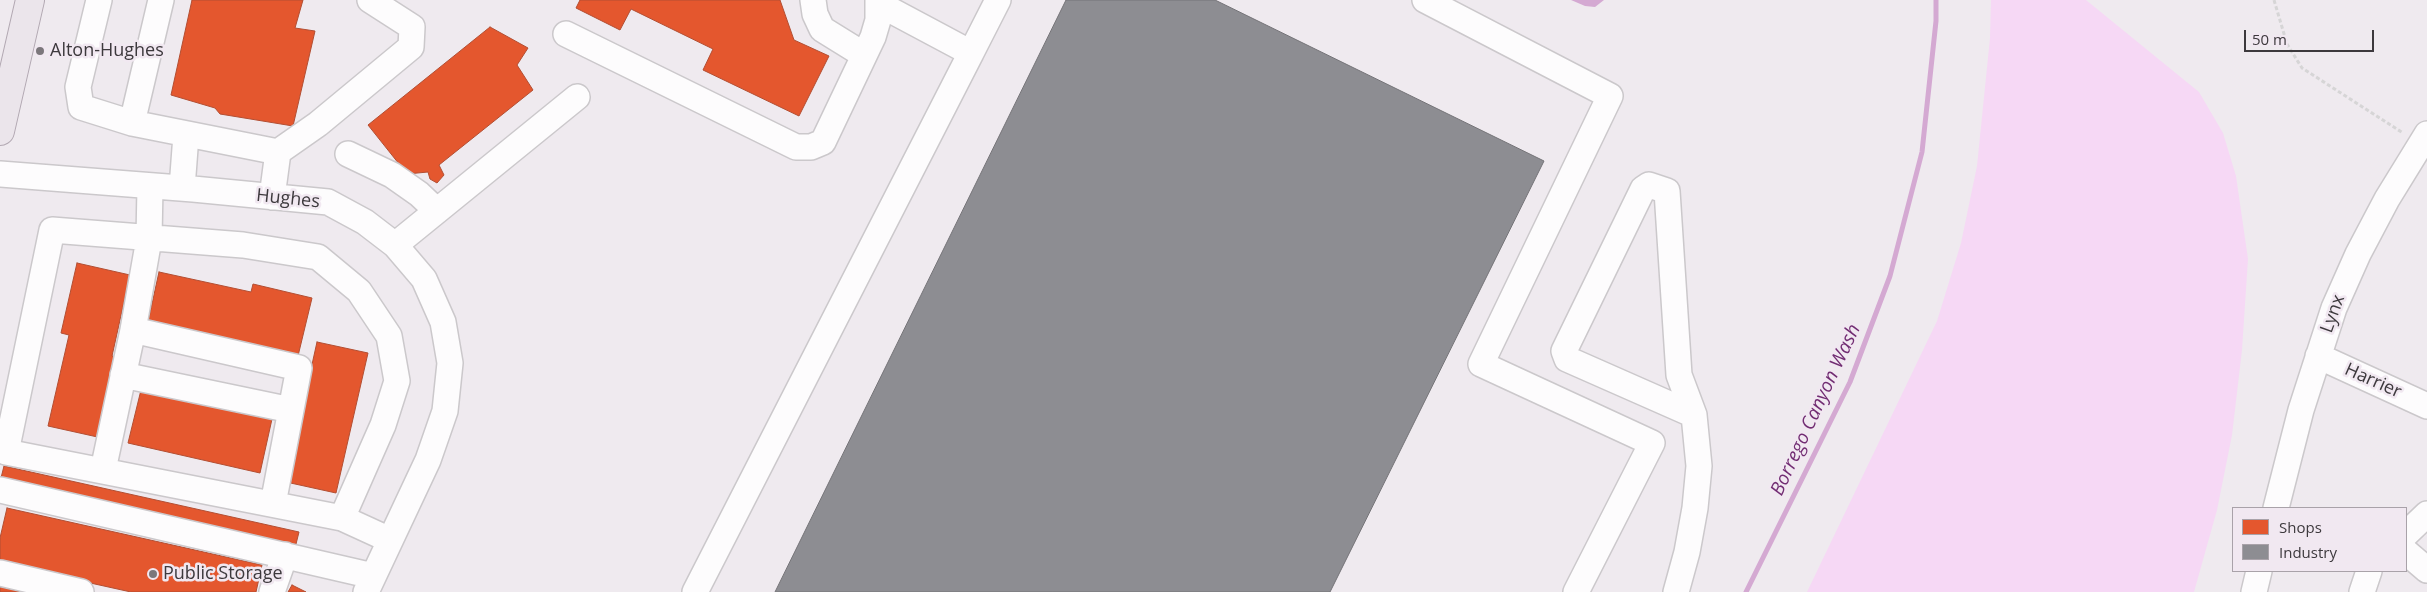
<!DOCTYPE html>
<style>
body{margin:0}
#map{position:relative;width:2427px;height:592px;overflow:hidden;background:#efeaef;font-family:"Open Sans",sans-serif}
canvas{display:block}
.legend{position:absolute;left:2232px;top:507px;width:175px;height:65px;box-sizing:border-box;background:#f1e8f1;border:1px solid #a9a2a9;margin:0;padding:6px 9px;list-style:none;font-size:15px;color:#3d393d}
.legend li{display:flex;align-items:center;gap:10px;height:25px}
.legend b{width:25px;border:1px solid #a9a2a9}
.scale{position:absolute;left:2244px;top:30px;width:130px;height:22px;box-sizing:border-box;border:2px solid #3d393d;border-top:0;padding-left:6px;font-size:15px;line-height:18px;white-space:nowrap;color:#3d393d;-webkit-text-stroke:4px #f1e8f1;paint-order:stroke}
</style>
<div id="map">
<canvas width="2427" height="592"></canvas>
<ul class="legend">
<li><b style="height:14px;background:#e4572e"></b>Shops</li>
<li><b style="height:14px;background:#8d8d92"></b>Industry</li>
</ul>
<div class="scale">50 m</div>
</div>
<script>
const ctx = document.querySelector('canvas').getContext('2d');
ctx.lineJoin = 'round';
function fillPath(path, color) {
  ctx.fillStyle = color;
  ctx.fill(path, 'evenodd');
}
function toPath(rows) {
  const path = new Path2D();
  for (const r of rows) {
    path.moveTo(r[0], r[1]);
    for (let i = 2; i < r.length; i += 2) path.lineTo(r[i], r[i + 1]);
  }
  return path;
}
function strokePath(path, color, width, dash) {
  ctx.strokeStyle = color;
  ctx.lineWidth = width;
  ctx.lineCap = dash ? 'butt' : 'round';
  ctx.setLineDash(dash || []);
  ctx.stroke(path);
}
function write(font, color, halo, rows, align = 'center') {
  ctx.font = font + ' "Open Sans",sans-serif';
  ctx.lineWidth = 5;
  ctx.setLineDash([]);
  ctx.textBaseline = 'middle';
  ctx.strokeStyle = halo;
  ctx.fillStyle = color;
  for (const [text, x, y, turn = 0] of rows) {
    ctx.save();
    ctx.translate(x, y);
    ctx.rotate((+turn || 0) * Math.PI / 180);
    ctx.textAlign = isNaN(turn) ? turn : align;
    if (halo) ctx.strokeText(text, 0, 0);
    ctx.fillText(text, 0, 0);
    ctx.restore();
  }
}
const green = toPath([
 [1991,0,2086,0,2199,92,2223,133,2236,176,2248,259,2242,350,2232,435,2217,510,2194,592,1807,592,1937,321,1961,243,1977,166,1990,38]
]);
const water = toPath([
 [1571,0,1604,0,1595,7,1585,6]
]);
const shops = toPath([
 [192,0,303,0,295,28,315,31,293,126,220,114,215,108,171,95,192,0],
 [580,0,780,0,794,40,829,56,799,116,703,70,713,49,631,9,620,30,576,8,580,0],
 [490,27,528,48,517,65,533,90,439,165,444,175,437,183,430,179,428,172,407,174,368,125,490,27],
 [77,263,130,275,112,356,120,358,102,438,48,426,69,335,61,333,77,263],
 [159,272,251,292,253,284,312,298,298,356,148,322,159,272],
 [317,342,368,353,336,493,286,482,317,342],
 [141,390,272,419,260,473,128,443,141,390],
 [4,466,299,532,295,548,0,482,4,466],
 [7,508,262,565,256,592,131,592,0,563,0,538,7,508],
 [292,585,306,592,288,592,292,585],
 [0,587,24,592,0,592,0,587]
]);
const industry = toPath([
 [1066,0,1215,0,1544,161,1330,592,775,592,1066,0]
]);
const stream = toPath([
 [1746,592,1850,382,1890,276,1922,152,1936,21,1936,0]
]);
const path = toPath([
 [2274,0,2287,44,2302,68,2403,133]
]);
const minor = toPath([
 [99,0,78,87,81,107,132,123,278,152],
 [813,0,815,14,822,29,864,55],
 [1425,0,1610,96,1481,364,1652,443,1576,592],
 [566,34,796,147,811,147,823,142,873,37,878,20,878,0],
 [971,53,998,0],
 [132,123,161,0],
 [348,154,392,175,419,194,437,211],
 [0,174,193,189,328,202,365,222,395,245,424,279,443,322,450,363,445,411,428,460,366,592],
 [182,188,186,135],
 [272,197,278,152,318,124,411,47,412,27,370,0],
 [395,245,577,97],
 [133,330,149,239,150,186],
 [2318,356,2427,406],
 [123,375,291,410],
 [103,470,133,330,299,368,273,504],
 [0,490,373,576],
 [2276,508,2301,410,2334,308,2358,254,2387,199,2427,134],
 [342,518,383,425,397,381,389,336,359,291,318,257,243,245,52,230,6,452,342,518,390,540],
 [2406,534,2427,514],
 [2406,552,2427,570],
 [0,573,81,592],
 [272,592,285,555],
 [695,592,971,53,879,4],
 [1676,592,1687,552,1695,508,1699,466,1694,415,1679,375,1667,191,1649,185,1643,189,1564,351,1567,359,1694,415],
 [2254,592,2259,571],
 [2362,592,2369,571]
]);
const major = toPath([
 [0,131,30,0]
]);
const markers = [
 [40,51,5,"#7b777b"],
 [153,574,5,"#7b777b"]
];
const poiNames = [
 ["Alton-Hughes",50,51],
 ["Public Storage",163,574]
];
const streetNames = [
 ["Hughes",288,199,6],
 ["Lynx",2333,314,-70],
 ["Harrier",2373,381,24]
];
const waterNames = [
 ["Borrego Canyon Wash",1816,410,-65]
];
fillPath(green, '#f6d8f5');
fillPath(water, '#d4a9d2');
fillPath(shops, '#e4572e');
strokePath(shops, '#b24e32', 1);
fillPath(industry, '#8d8d92');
strokePath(industry, '#757478', 1);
strokePath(stream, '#d4a9d2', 5);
strokePath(minor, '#cbc8cb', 28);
strokePath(major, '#b2a8b2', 30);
strokePath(path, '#d6d5d6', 3, [4, 2.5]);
strokePath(minor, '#fdfcfd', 25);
strokePath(major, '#ebe5eb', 28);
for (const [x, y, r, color] of markers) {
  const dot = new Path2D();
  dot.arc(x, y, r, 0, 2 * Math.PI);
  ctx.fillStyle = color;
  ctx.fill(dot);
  strokePath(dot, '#f1e8f1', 2);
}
write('18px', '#3d393d', '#f1e8f1', poiNames, 'left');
write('18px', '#3d393d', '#f1e8f1', streetNames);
write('italic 19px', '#722d73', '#f1e8f1', waterNames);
</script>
